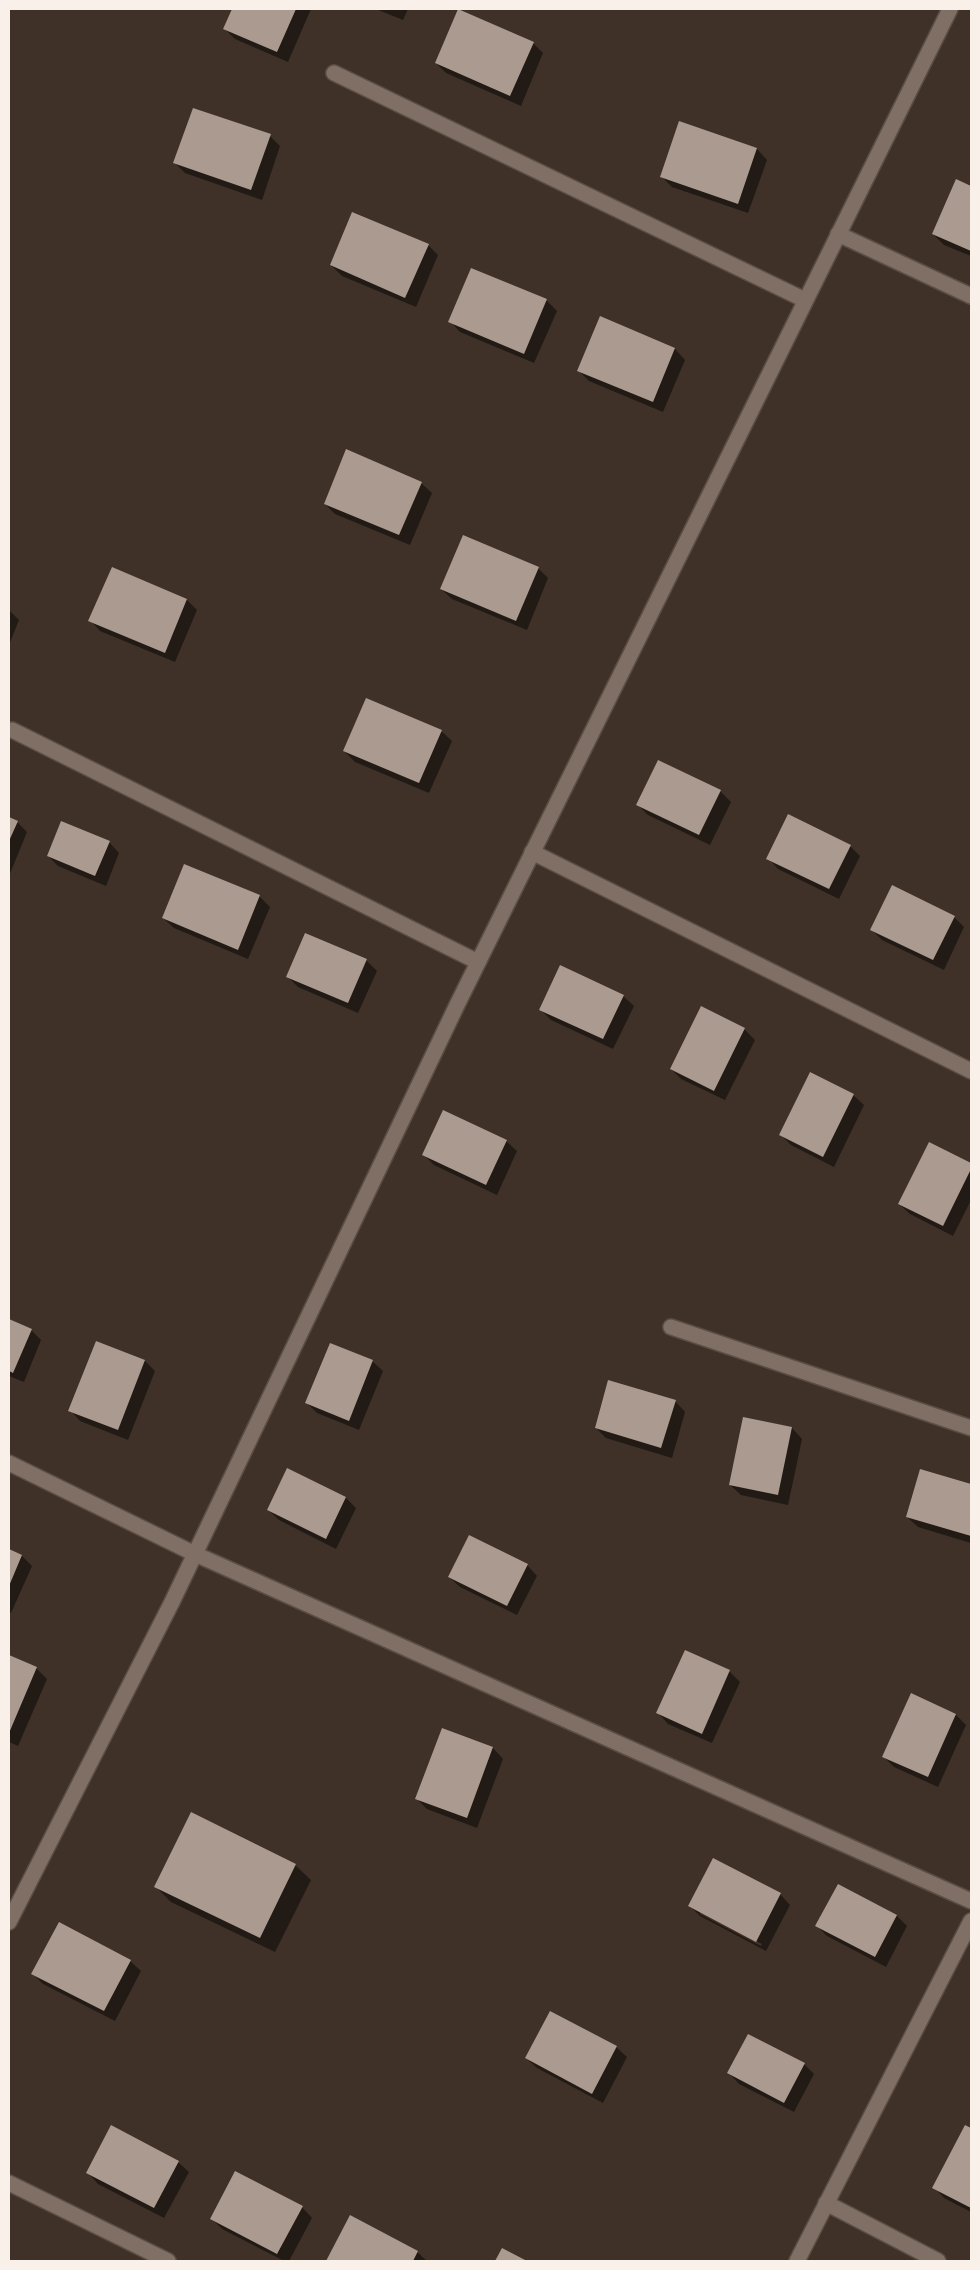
<!DOCTYPE html>
<style>
body{margin:0}
#map{position:relative;width:980px;height:2270px;overflow:hidden;background:#3f3128;font-family:"Noto Sans",sans-serif}
canvas{display:block}
.frame{position:absolute;inset:0;border:10px solid #f9f0ea;pointer-events:none}
</style>
<div id="map">
<canvas width="980" height="2270"></canvas>
<div class="frame"></div>
</div>
<script>
const ctx = document.querySelector('canvas').getContext('2d');
ctx.lineJoin = 'round';
function fillPath(path, color) {
  ctx.fillStyle = color;
  ctx.fill(path, 'evenodd');
}
function toPath(rows) {
  const path = new Path2D();
  for (const r of rows) {
    path.moveTo(r[0], r[1]);
    for (let i = 2; i < r.length; i += 2) path.lineTo(r[i], r[i + 1]);
  }
  return path;
}
function strokePath(path, color, width, dash) {
  ctx.strokeStyle = color;
  ctx.lineWidth = width;
  ctx.lineCap = dash ? 'butt' : 'round';
  ctx.setLineDash(dash || []);
  ctx.stroke(path);
}
const shadow = toPath([
 [234,9,311,9,288,62,235,39,225,29],
 [376,9,408,9,403,20],
 [533,43,543,53,521,106,446,73,436,63],
 [680,123,757,149,767,160,748,213,672,187,661,176],
 [270,136,280,146,262,200,185,173,175,163],
 [957,180,971,187,971,256,944,245,933,234],
 [428,245,438,255,416,307,342,276,331,265],
 [546,300,557,311,534,363,460,332,450,321],
 [600,318,675,349,685,360,663,412,589,381,578,370],
 [421,483,432,493,410,545,335,514,325,504],
 [112,568,187,600,197,610,175,662,100,631,90,620],
 [538,568,548,578,527,630,452,599,441,589],
 [9,610,19,620,9,645],
 [441,731,452,741,429,793,355,762,344,751],
 [659,761,720,791,731,802,710,845,648,815,638,805],
 [9,818,17,822,27,832,9,876],
 [109,842,119,853,106,886,58,866,48,856],
 [850,846,860,856,839,899,778,869,768,858],
 [185,865,260,897,270,907,248,959,174,928,163,918],
 [954,917,964,927,944,970,882,940,872,930],
 [366,960,377,971,358,1013,298,987,287,976],
 [623,996,634,1006,613,1049,551,1020,541,1010],
 [744,1029,755,1040,725,1100,681,1079,671,1069],
 [810,1074,853,1095,864,1105,834,1167,791,1145,780,1134],
 [506,1141,517,1151,497,1195,434,1165,424,1155],
 [929,1143,971,1164,971,1200,953,1236,910,1214,899,1204],
 [9,1321,31,1330,41,1340,24,1382,9,1376],
 [96,1342,145,1361,155,1371,128,1440,80,1421,70,1410],
 [372,1361,383,1371,359,1430,317,1413,307,1403],
 [675,1401,685,1412,672,1458,606,1438,596,1428],
 [792,1428,802,1439,788,1505,741,1495,730,1485],
 [288,1470,346,1498,356,1508,336,1549,279,1520,268,1510],
 [920,1470,971,1486,971,1543,918,1527,907,1517],
 [9,1550,22,1556,32,1566,11,1613,9,1612],
 [527,1565,537,1576,517,1615,460,1587,449,1577],
 [9,1657,36,1668,47,1679,18,1746,9,1742],
 [729,1671,740,1682,712,1743,668,1724,658,1713],
 [956,1715,966,1725,938,1787,894,1767,884,1757],
 [493,1748,503,1759,477,1828,427,1809,417,1799],
 [295,1865,311,1880,275,1952,171,1902,156,1887],
 [838,1886,897,1916,907,1926,886,1967,827,1936,817,1926],
 [780,1894,790,1905,766,1951,700,1916,690,1906],
 [700,1911,762,1944,761,1946,700,1914],
 [130,1961,141,1971,115,2021,43,1984,33,1974],
 [616,2047,627,2057,603,2103,537,2068,526,2058],
 [804,2064,814,2074,794,2112,739,2084,729,2073],
 [966,2127,971,2129,971,2212,944,2198,934,2187],
 [178,2162,189,2172,164,2218,98,2184,88,2173],
 [302,2207,312,2218,289,2261,284,2261,222,2229,212,2219],
 [351,2217,417,2252,427,2261,328,2261]
]);
const building = toPath([
 [232,9,296,9,277,52,223,29],
 [458,9,534,42,510,96,435,63],
 [193,108,271,134,251,190,173,163],
 [679,121,757,148,738,204,660,177],
 [956,179,971,186,971,251,932,234],
 [352,212,429,244,405,298,330,265],
 [471,268,547,299,524,354,448,322],
 [600,316,675,348,653,402,577,371],
 [346,449,422,482,399,535,324,504],
 [463,535,539,567,516,621,440,589],
 [112,567,187,599,165,653,88,621],
 [366,698,442,730,419,783,343,751],
 [658,760,721,790,699,835,636,805],
 [788,814,851,845,829,889,766,859],
 [9,817,18,821,9,841],
 [61,821,110,841,95,876,47,856],
 [184,864,260,895,238,950,162,918],
 [892,885,955,916,933,960,870,930],
 [305,933,367,959,348,1003,286,977],
 [560,965,624,995,603,1039,539,1010],
 [701,1006,745,1028,714,1091,670,1069],
 [810,1072,854,1094,823,1157,779,1135],
 [443,1110,507,1140,486,1185,422,1155],
 [929,1142,971,1163,971,1169,943,1226,898,1204],
 [9,1319,32,1329,13,1373,9,1371],
 [96,1341,145,1360,118,1430,68,1411],
 [330,1343,373,1360,349,1421,305,1403],
 [608,1380,676,1400,661,1448,595,1428],
 [743,1417,792,1427,778,1495,729,1485],
 [287,1468,346,1497,326,1539,267,1510],
 [920,1469,971,1484,971,1536,906,1517],
 [469,1535,528,1564,507,1606,448,1577],
 [9,1549,22,1555,9,1586],
 [685,1650,730,1670,702,1734,656,1713],
 [9,1655,37,1667,9,1733],
 [911,1693,956,1714,928,1777,882,1757],
 [442,1728,493,1747,467,1818,415,1799],
 [191,1812,296,1864,260,1938,154,1887],
 [713,1858,781,1893,756,1942,688,1906],
 [838,1884,897,1915,875,1957,815,1926],
 [59,1922,131,1960,104,2011,31,1974],
 [550,2011,617,2046,592,2094,525,2058],
 [748,2034,805,2063,784,2103,727,2073],
 [111,2125,179,2161,154,2208,86,2173],
 [965,2125,971,2128,971,2208,932,2188],
 [235,2171,303,2206,277,2254,210,2219],
 [350,2215,418,2251,413,2261,326,2261],
 [502,2248,527,2261,495,2261]
]);
const lane = toPath([
 [334,73,805,300],
 [838,234,971,296],
 [12,730,478,962],
 [532,852,971,1071],
 [671,1327,971,1428],
 [9,1463,195,1554,971,1901],
 [9,2183,168,2261],
 [826,2203,938,2261]
]);
const street = toPath([
 [9,1922,172,1602,457,1005,950,9],
 [797,2261,971,1921]
]);
fillPath(shadow, '#0007');
fillPath(building, '#ab9a8f');
strokePath(lane, '#594d44', 18);
strokePath(street, '#594d44', 18);
strokePath(lane, '#7f6f64', 15);
strokePath(street, '#7f6f64', 15);
</script>
